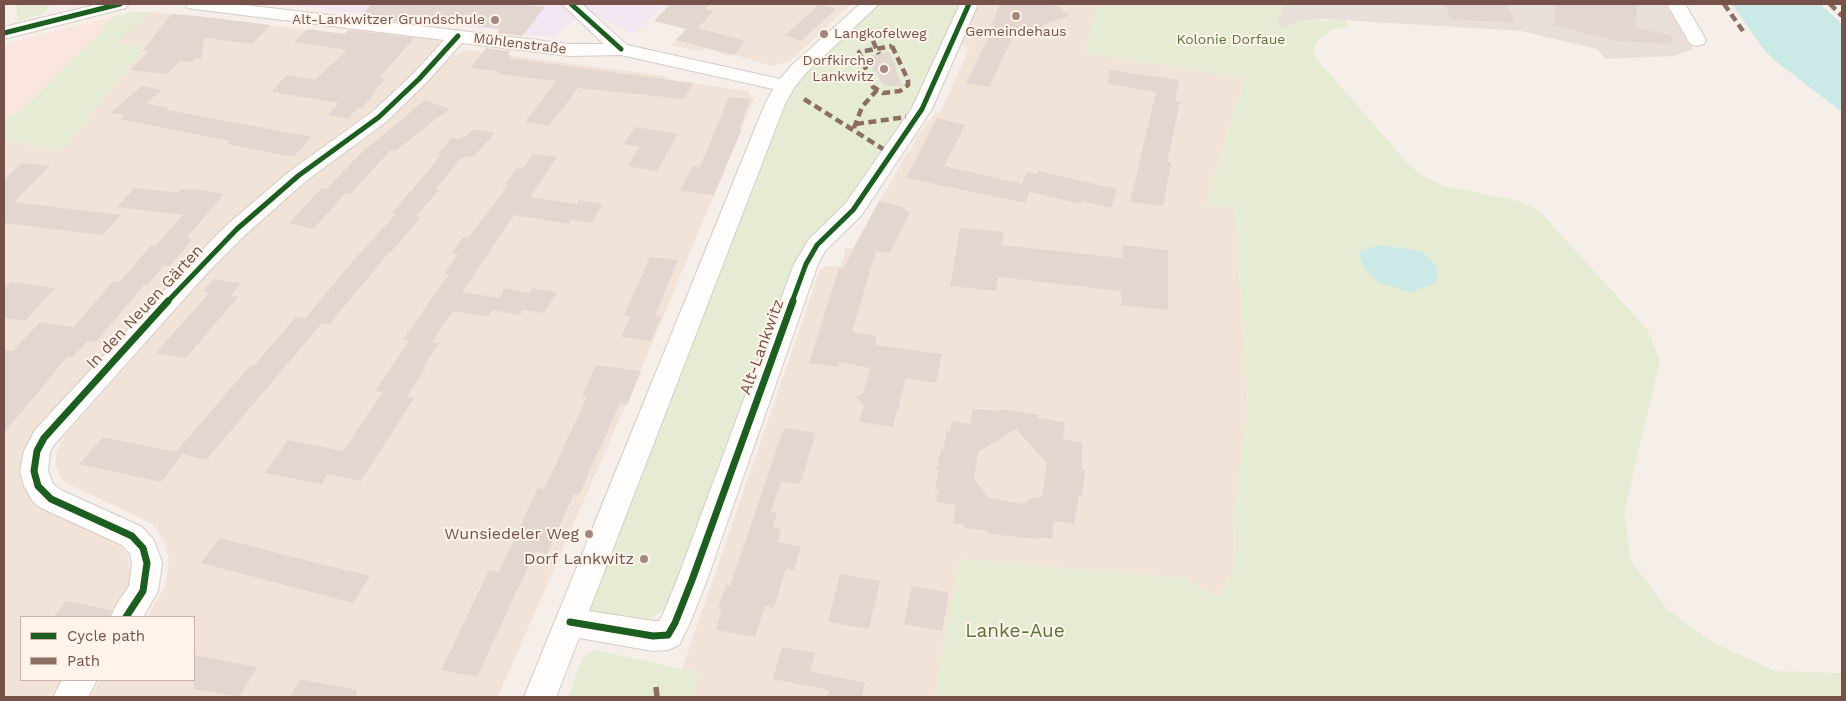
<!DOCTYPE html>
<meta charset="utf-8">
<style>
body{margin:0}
#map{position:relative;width:1846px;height:701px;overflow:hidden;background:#f6efe9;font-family:"Work Sans",sans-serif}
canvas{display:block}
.frame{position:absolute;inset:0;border:5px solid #755149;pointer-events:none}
.legend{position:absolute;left:20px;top:616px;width:175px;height:65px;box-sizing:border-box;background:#fff3ea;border:1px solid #c8b2aa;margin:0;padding:6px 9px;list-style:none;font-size:15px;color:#755149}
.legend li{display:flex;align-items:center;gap:10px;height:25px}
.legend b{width:25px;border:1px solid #c8b2aa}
</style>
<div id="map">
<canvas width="1846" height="701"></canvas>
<div class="frame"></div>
<ul class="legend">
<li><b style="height:6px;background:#1b5e20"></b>Cycle path</li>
<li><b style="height:6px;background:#8d6e63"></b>Path</li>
</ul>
</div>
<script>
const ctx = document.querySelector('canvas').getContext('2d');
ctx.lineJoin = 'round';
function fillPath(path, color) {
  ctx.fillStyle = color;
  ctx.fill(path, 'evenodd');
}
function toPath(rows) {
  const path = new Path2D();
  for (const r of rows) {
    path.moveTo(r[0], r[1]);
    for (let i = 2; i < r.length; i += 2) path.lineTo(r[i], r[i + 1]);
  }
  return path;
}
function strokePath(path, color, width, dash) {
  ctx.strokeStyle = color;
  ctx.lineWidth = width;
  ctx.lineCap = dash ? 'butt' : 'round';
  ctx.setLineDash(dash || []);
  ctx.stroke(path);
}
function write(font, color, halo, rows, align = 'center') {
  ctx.font = font + ' "Work Sans",sans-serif';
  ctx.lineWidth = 4;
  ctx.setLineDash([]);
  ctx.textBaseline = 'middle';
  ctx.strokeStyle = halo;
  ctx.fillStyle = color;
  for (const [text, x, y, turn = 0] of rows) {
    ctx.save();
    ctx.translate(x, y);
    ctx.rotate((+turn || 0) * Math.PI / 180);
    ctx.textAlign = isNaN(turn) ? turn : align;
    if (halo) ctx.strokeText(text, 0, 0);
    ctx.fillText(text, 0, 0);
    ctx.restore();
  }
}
const residential = toPath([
 [710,4,851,4,789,62,772,66,734,55,728,56,705,48,701,52,671,45],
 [978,4,1098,4,1085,53,1245,77,1205,206,1235,207,1248,405,1234,515,1235,566,1218,598,1182,578,960,559,934,697,692,697,700,673,682,669,820,270,825,266,840,267,846,248,853,248,906,155,911,151,917,136,936,112,940,113,970,47,960,45],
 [151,12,345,34,351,28,436,39,443,44,442,47,371,116,295,172,22,479,24,487,30,494,67,520,118,544,126,552,131,569,129,590,114,617,21,617,21,680,63,680,49,697,4,697,4,140,61,151,145,47,117,43],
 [467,50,666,76,665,79,747,91,754,99,646,358,498,697,89,697,101,680,194,680,194,617,147,617,164,588,167,573,169,560,164,541,152,524,141,518,68,484,60,476,56,466,56,455,60,443,67,433,209,272,252,228,306,181,396,112,454,55]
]);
const commercial = toPath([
 [112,17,99,34,16,114,4,117,4,44]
]);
const industrial = toPath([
 [1286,4,1665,4,1693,49,1674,56,1606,59,1597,49,1521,31,1325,19,1298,21,1285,28,1275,25]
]);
const education = toPath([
 [285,4,372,4,363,14],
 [411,4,664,4,634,34,604,20,589,9,553,37,399,18]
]);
const green = toPath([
 [18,4,52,4,43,14,17,21,16,5],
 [879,4,963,4,921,100,845,210,814,240,667,608,649,619,640,622,587,612,782,105,800,77],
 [1098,4,1286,4,1276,25,1285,28,1298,21,1346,20,1347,27,1332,30,1319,39,1314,49,1316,58,1410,166,1423,176,1444,186,1515,200,1528,205,1541,213,1647,329,1660,361,1624,512,1631,561,1667,609,1712,642,1775,671,1842,673,1842,697,934,697,960,559,1182,578,1218,598,1235,566,1234,515,1248,405,1235,207,1205,206,1245,78,1085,53],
 [132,12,151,12,118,43,146,46,61,151,4,140,4,117,16,114,99,34,112,17],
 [595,650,700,673,692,697,568,697,582,658]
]);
const water = toPath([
 [1732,4,1820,4,1842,24,1842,112,1774,60,1762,47],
 [1377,245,1421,251,1435,264,1438,274,1434,284,1411,292,1379,283,1364,267,1358,253]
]);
const building = toPath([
 [372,4,519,4,545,7,522,36,497,33,500,29,430,20,425,25,360,17],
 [670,4,710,4,705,9,713,11,698,28,746,41,734,55,676,40,686,29,654,21],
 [820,4,836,9,801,41,785,35],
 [1000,4,1044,4,1057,6,1069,16,1044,24,1041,33,1016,29,989,87,966,83,994,26,991,25],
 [1445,4,1507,5,1515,23,1451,19],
 [1556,4,1637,4,1635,27,1673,36,1671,44,1617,41,1553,25],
 [172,14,198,16,270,25,252,44,204,38,201,59,196,58,192,62,180,61,167,74,130,70,146,55,144,55,148,51,142,51],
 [308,29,344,34,348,30,414,38,379,78,385,79,375,90,377,90,362,108,358,107,348,119,328,115,339,103,271,92,287,75,315,80,347,50,294,42],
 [486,48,511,51,508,55,511,55,509,58,693,83,684,99,578,88,549,126,525,122,556,81,498,74,499,72,471,68],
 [889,52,897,69,895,69,903,86,889,86,882,84,877,73,874,73,867,56],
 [1110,70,1179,80,1175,101,1180,102,1167,162,1171,162,1163,206,1130,202,1156,92,1108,84],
 [142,86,162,90,146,103,169,108,167,110,312,137,294,156,287,156,227,144,230,141,120,119,124,115,110,113],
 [729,97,751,99,739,129,742,129,714,195,680,191,692,166,700,167],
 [425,100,449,109,395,151,391,150,350,194,346,193,313,229,289,223,322,188,327,189,359,155],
 [937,118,965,125,944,166,1022,184,1027,172,1037,174,1038,171,1117,189,1111,208,1082,201,1081,204,1030,192,1025,203,906,178],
 [635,127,678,134,657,171,627,166,640,147,624,144],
 [473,129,495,133,473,157,468,156,460,159,436,189,439,190,416,216,421,217,391,252,389,252,329,325,322,323,206,460,183,454,161,482,79,464,103,437,176,452,250,366,253,367,296,317,305,319,351,263,396,214,392,213,435,163,441,154,438,154,452,137,458,139,466,136],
 [533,154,557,157,530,197,577,204,579,200,603,204,591,223,571,220,569,224,514,215,462,292,499,298,488,317,453,311,432,342,439,343,423,367,426,367,407,397,414,398,361,481,327,474,322,484,265,473,288,440,343,451,383,392,375,391,409,341,403,340,449,274,445,273,458,254,452,253,463,237,468,238,508,185,505,184,517,168,522,169],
 [22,163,50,166,14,202,121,215,103,235,4,223,4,180],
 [135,188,179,193,182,189,192,190,194,189,224,194,187,237,192,240,170,266,164,265,147,285,144,285,96,342,87,341,73,357,67,357,4,433,4,350,13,351,40,322,74,327,113,281,120,282,151,245,155,246,183,215,117,207],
 [879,201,905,208,904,210,910,212,890,253,876,251,852,332,877,336,875,345,942,354,936,383,906,378,893,427,859,422,864,405,855,397,863,393,870,368,839,362,838,367,809,363,839,268,843,269],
 [960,228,1004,232,1002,245,1122,258,1123,245,1168,250,1168,310,1121,305,1121,291,998,277,996,291,950,286],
 [650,257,678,260,655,316,661,317,651,341,621,337,630,317,624,316],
 [214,279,241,283,231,296,238,297,186,358,156,353,209,293,203,291],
 [11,282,55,288,25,321,4,318,4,289],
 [505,288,529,293,532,288,557,292,544,313,523,310,520,315,492,310],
 [596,365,641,371,627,405,620,403,579,495,574,494,547,554,535,552,477,677,441,670,489,570,499,572,538,488,544,489,587,397,582,396],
 [973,409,1001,411,999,409,1039,415,1036,417,1065,423,1063,439,1082,442,1082,470,1085,471,1082,496,1079,495,1074,524,1054,521,1052,539,1038,537,1038,539,988,534,988,531,965,528,965,525,953,523,956,505,936,502,938,490,935,490,939,470,936,470,941,450,943,450,947,431,950,432,952,421,970,424],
 [1016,429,1047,463,1042,497,1034,497,1023,504,989,498,974,479,978,452],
 [784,428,816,433,800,484,781,481,771,512,777,513,773,527,781,529,777,542,801,546,794,570,786,568,774,608,765,606,755,637,716,630,722,609,718,609,726,585,730,586],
 [220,538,289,556,370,576,353,603,201,563],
 [840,574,880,581,869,629,828,622],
 [912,586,949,593,942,631,904,624],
 [66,601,112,610,109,617,54,617],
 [782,647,815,653,810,671,865,683,862,697,827,697,829,690,773,679],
 [194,655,220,660,257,667,239,697,194,689],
 [300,679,357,690,357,697,290,697]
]);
const minor = toPath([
 [99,4,129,4,126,8,4,39,4,27,99,4],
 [185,4,237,4,569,44,604,44,562,4,582,4,627,45,780,79,791,66,860,4,879,4,805,74,794,88,785,104,589,611,653,621,659,621,663,614,677,580,794,264,809,239,845,204,912,108,960,4,978,4,932,109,861,216,825,251,818,264,707,580,690,623,679,645,668,650,653,651,579,638,556,697,524,697,765,104,773,89,621,55,569,56,462,43,426,83,386,122,306,181,245,235,209,271,53,446,50,452,48,471,53,484,61,490,142,527,153,539,157,548,162,563,158,591,143,617,111,617,115,607,129,586,132,563,130,554,122,545,41,508,33,502,24,486,20,471,24,451,35,430,193,259,229,223,290,171,372,112,412,75,444,40,194,9,188,8,185,4],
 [1667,4,1685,4,1706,40,1704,44,1697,46,1690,44,1667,4],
 [62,680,97,680,88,697,53,697,62,680]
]);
const quietFar1 = toPath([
 [1724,4,1743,31],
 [1830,4,1842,16],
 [871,29,871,37,879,54],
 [892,46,908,80,908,85,900,91,883,93,873,87,859,52,892,46],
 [804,99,883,149],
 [856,124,906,117],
 [854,128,862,107,877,90]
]);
const quiet = toPath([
 [656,687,657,697]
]);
const cyclewayFar1 = toPath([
 [571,4,621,49],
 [4,33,120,4],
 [167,302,237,229,298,176,379,117,419,79,458,36],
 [792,302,806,264,817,245,853,210,922,109,969,4]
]);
const cycleway = toPath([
 [126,617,143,591,147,563,143,548,132,536,51,499,38,486,34,471,37,451,44,438,168,301],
 [570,622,653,636,668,635,675,623,692,580,793,301]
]);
const markers = [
 [1016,16,5,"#a28881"],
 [495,20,5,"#a28881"],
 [824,34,5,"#a28881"],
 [884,69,5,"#a28881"],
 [589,534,5,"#a28881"],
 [644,559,5,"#a28881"]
];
const farPoinames = [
 ["Alt-Lankwitzer Grundschule",485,20],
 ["Gemeindehaus",1016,32,"center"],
 ["Langkofelweg",834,34,"left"],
 ["Dorfkirche",874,61],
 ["Lankwitz",874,77]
];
const farParknames = [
 ["Kolonie Dorfaue",1231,40]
];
const farStreetnames = [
 ["Mühlenstraße",520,44,7]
];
const streetNames = [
 ["In den Neuen Gärten",145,307,-47],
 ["Alt-Lankwitz",762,347,-70]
];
const poiNames = [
 ["Wunsiedeler Weg",579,534],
 ["Dorf Lankwitz",634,559]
];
const nearParknames = [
 ["Lanke-Aue",1015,631]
];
fillPath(residential, '#f2e3d9');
fillPath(commercial, '#fae5df');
fillPath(industrial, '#e9dfda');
fillPath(education, '#f0e7f2');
fillPath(green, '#e6ecd4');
fillPath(water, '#cbe9e6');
fillPath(building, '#e3d6d1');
strokePath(minor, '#d5cbc6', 2);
fillPath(minor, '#fefdfc');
strokePath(quietFar1, '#8d6e63', 4.5, [8, 4.5]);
strokePath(quiet, '#8d6e63', 5.5, [11, 5.5]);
strokePath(cyclewayFar1, '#1b5e20', 5);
strokePath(cycleway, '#1b5e20', 7);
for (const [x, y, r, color] of markers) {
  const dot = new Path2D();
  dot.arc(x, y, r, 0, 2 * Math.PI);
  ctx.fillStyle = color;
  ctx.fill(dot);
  strokePath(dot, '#fff3ea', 2);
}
write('14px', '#755149', '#fff3ea', farPoinames, 'right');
write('14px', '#58753e', '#fff3ea', farParknames);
write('14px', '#755149', '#fff3ea', farStreetnames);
write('16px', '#755149', '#fff3ea', streetNames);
write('16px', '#755149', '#fff3ea', poiNames, 'right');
write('19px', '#58753e', '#fff3ea', nearParknames);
</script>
